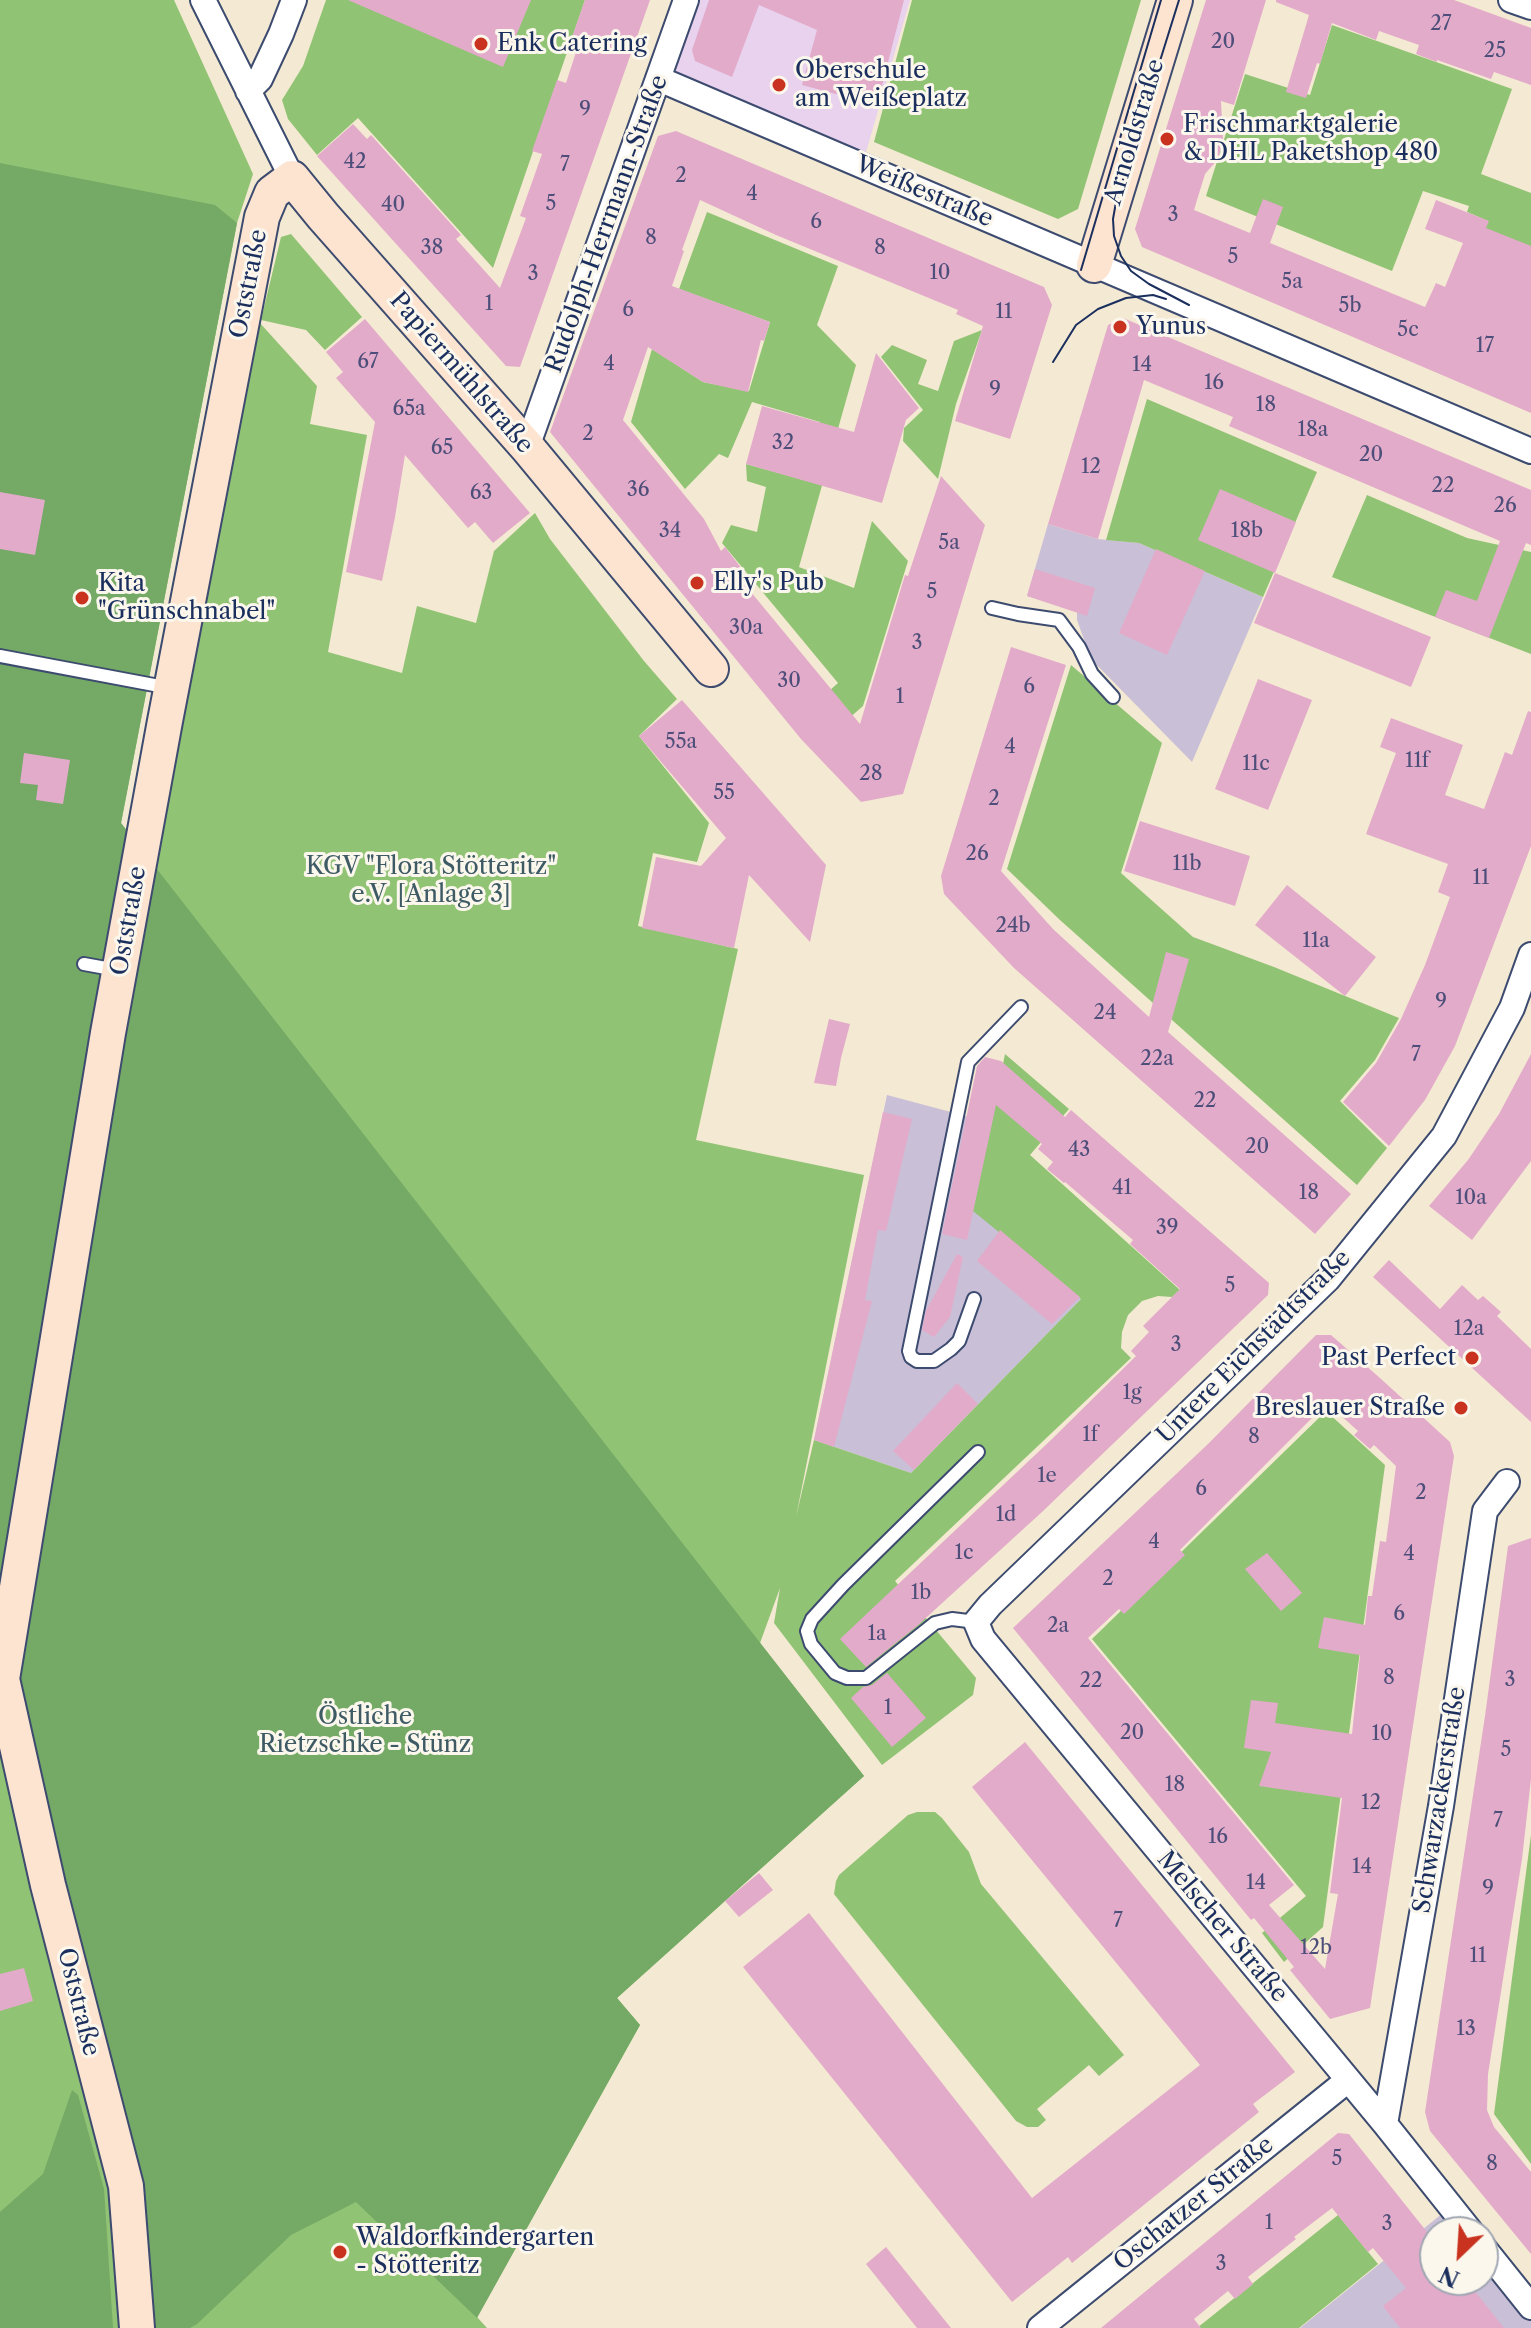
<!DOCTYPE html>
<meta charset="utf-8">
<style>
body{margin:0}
#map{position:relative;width:1531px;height:2328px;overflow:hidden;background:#f4e9d2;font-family:"Libre Caslon Text",serif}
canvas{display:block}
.north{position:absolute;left:1419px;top:2216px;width:80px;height:80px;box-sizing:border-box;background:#fbf7ec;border:2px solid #a1a7b3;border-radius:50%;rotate:205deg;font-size:22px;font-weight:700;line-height:32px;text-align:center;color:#1b2f5e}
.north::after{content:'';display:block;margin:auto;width:28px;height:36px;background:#c8321e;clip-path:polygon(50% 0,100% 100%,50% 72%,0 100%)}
</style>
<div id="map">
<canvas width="1531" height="2328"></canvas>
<div class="north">N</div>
</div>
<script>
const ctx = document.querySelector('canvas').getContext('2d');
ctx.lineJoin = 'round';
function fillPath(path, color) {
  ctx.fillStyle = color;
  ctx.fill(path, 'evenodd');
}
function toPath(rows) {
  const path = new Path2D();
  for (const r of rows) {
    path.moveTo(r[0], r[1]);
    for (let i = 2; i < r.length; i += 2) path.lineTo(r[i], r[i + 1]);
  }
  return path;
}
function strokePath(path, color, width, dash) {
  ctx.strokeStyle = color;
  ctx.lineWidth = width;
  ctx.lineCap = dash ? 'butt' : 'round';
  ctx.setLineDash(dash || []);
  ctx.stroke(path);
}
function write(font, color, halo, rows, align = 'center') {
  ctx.font = font + ' "Libre Caslon Text",serif';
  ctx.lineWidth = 6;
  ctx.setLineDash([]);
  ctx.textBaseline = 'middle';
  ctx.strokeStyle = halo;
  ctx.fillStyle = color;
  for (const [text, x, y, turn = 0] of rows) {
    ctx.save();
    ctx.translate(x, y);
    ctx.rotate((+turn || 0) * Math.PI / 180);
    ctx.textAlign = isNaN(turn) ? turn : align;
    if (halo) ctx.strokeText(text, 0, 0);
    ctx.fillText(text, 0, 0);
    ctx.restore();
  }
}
const built = toPath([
 [686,0,910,0,862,166,659,79]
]);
const industrial = toPath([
 [1048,524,1098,539,1139,543,1263,597,1192,762,1091,659,1077,620,1077,611,1027,596],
 [887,1095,992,1123,1081,1299,911,1473,814,1440],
 [1448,2209,1467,2232,1435,2232,1435,2280,1483,2280,1483,2252,1531,2312,1531,2328,1300,2328]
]);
const green = toPath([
 [0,0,174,0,253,174,237,223,121,823,150,860,259,322,317,386,310,424,367,435,328,652,402,673,417,606,476,623,494,551,535,513,550,539,644,661,677,699,639,736,709,823,697,862,653,853,638,926,738,949,696,1140,864,1175,796,1517,814,1440,911,1473,1081,1299,973,1211,1005,1054,1069,1109,1030,1155,1180,1290,1172,1297,1158,1296,1142,1301,1128,1315,1122,1332,1121,1348,1131,1358,895,1581,976,1678,973,1695,882,1765,774,1623,780,1588,760,1643,864,1776,617,1998,640,2025,477,2317,487,2328,0,2328],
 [326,0,585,0,493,268,358,118,317,155,288,119,282,100,303,66],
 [912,0,1141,0,1078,209,1058,219,874,142],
 [1332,25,1512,89,1481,174,1531,193,1531,247,1485,230,1488,221,1467,212,1469,206,1423,191,1392,271,1206,196,1245,74,1310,95],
 [707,212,838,266,817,325,856,365,799,567,854,588,872,521,908,561,863,706,816,747,793,723,838,683,722,543,731,525,757,532,766,487,747,481,746,464,804,480,820,422,752,402,728,458,719,454,685,489,631,422,652,349,703,382,749,391,770,322,679,289],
 [291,234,362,317,325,350,306,330,261,320,281,237],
 [982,330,956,404,938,479,903,441,904,428,923,410,881,357,892,345,927,360,918,384,938,391,954,341],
 [1147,399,1317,472,1263,597,1139,543,1106,540],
 [1367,495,1467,538,1531,552,1531,654,1332,577],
 [1071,665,1162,743,1121,873,1193,937,1274,967,1399,1018,1375,1060,1340,1101,1387,1148,1357,1185,1060,920,1007,869],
 [1326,1411,1385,1465,1323,1927,1284,1962,1262,1933,1306,1896,1092,1639],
 [917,1812,935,1812,942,1818,969,1852,981,1884,1124,2055,1099,2076,1089,2065,1037,2109,1046,2120,1038,2127,1027,2127,1016,2121,834,1894,836,1881,839,1875,908,1815],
 [1531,1835,1531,2164,1494,2114],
 [1338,2215,1378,2264,1299,2328,1197,2328]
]);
const forest = toPath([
 [0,163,215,205,237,223,121,823,864,1776,617,1998,640,2025,477,2318,356,2202,291,2235,197,2324,190,2328,147,2328,144,2187,0,1662],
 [72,2090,78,2095,104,2189,113,2328,0,2328,0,2212,43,2174]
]);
const building = toPath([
 [348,0,531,0,503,67],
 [585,0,650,0,520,367,506,366,317,156,353,124,367,139,371,135,461,235,456,239,500,288,526,218,520,216,542,154,532,151,557,80,566,83,579,43,571,40],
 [709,0,904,0,877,105,802,85,817,30,759,5,732,77,695,61,692,50],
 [1206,0,1266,0,1234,105,1221,101,1223,142,1218,159,1205,174,1194,210,1250,233,1263,199,1283,207,1270,243,1425,307,1436,283,1445,287,1463,243,1425,229,1436,200,1489,221,1486,228,1531,246,1531,413,1142,247,1135,229],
 [1276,0,1454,0,1531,28,1531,85,1494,72,1491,79,1437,60,1437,62,1416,54,1419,45,1379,31,1376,40,1332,23,1320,64,1317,63,1306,98,1286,92,1309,15,1276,2],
 [676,131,1044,287,1052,305,1010,439,955,421,983,326,956,314,958,310,776,235,700,200,682,250,684,251,672,286,770,322,764,341,761,340,748,392,703,382,648,347,623,420,704,519,721,551,725,547,742,569,736,574,860,724,905,575,908,576,941,476,985,525,903,794,861,802,801,739,550,432,658,136],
 [1123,318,1531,490,1531,545,1526,543,1489,638,1435,617,1446,590,1477,601,1500,541,1229,426,1233,417,1144,380,1098,539,1048,524,1108,325],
 [365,319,530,513,493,543,475,522,468,528,405,455,395,517,382,581,346,572,375,422,336,378,343,372,326,352],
 [876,353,919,408,906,420,882,503,746,464,762,406,854,432],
 [1220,489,1296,522,1275,573,1198,540],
 [0,492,45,500,35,555,0,549],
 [1156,549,1205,571,1167,655,1119,633],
 [1035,569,1095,588,1087,616,1027,596],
 [1275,573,1431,637,1411,687,1254,623],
 [1011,647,1066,665,1001,871,1053,929,1149,1017,1166,952,1189,959,1168,1032,1351,1194,1315,1234,1014,968,944,894,941,876],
 [1258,679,1312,700,1268,810,1215,789],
 [682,700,826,865,810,942,749,875,734,948,642,928,656,857,701,866,726,838,639,736],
 [1528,711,1531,712,1531,846,1455,1046,1425,1100,1389,1146,1343,1102,1376,1063,1401,1019,1425,965,1450,897,1438,892,1448,864,1366,834,1396,753,1380,747,1391,718,1463,745,1445,795,1484,809,1505,752,1512,755],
 [24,753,70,760,63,804,36,800,38,785,20,783],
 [1140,821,1250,856,1235,906,1124,871],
 [1287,885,1376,957,1345,996,1255,925],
 [829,1019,850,1024,841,1058,836,1086,814,1083],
 [1531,1054,1531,1161,1472,1240,1429,1206,1468,1160,1499,1114],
 [985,1057,1001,1061,1065,1117,1071,1110,1269,1283,1268,1295,1042,1512,917,1626,866,1667,840,1639,1052,1439,1136,1356,1131,1351,1149,1332,1143,1326,1180,1289,1130,1244,1133,1240,1065,1182,1064,1183,1047,1169,1053,1162,1038,1149,1042,1144,996,1105,967,1240,942,1234,977,1066],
 [883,1112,912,1119,886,1231,878,1230,865,1300,872,1301,834,1447,814,1440],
 [1000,1230,1080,1297,1052,1324,977,1261],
 [957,1254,963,1257,950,1317,934,1337,922,1330,926,1311],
 [1389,1260,1440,1309,1462,1285,1478,1300,1483,1296,1501,1312,1497,1316,1531,1349,1531,1422,1373,1277],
 [1316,1335,1331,1335,1380,1378,1450,1442,1454,1456,1370,2008,1330,2019,1290,1970,1294,1967,1254,1918,1251,1920,1013,1628,1208,1444],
 [1327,1403,1358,1431,1354,1435,1370,1449,1374,1445,1396,1466,1386,1542,1380,1541,1372,1596,1368,1596,1365,1625,1324,1617,1318,1648,1360,1655,1352,1734,1275,1723,1278,1703,1251,1700,1244,1748,1271,1752,1259,1786,1342,1798,1330,1893,1338,1894,1325,1969,1269,1905,1294,1885,1088,1638,1119,1609,1124,1614,1185,1555,1180,1550],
 [957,1383,978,1404,914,1470,893,1451],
 [1531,1538,1531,1779,1522,1859,1488,2074,1487,2110,1494,2127,1531,2172,1531,2254,1430,2131,1425,2112,1485,1716,1508,1546],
 [1267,1553,1302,1593,1281,1611,1245,1569],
 [887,1673,926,1718,892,1747,851,1698,863,1687,872,1685],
 [1025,1742,1295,2072,1253,2104,1259,2112,1072,2263,1068,2257,1012,2302,743,1967,809,1913,1032,2198,1200,2065,972,1787],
 [759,1873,773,1890,739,1917,725,1901],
 [24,1968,33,2001,0,2011,0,1974],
 [1338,2133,1349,2134,1435,2242,1435,2280,1466,2280,1504,2328,1400,2328,1383,2306,1406,2288,1373,2248,1368,2252,1332,2208,1294,2237,1296,2239,1248,2277,1253,2284,1235,2299,1228,2291,1194,2319,1201,2328,1101,2328],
 [886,2247,951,2328,917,2328,866,2264]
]);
const lane = toPath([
 [992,608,1018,614,1059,620,1079,647,1092,674,1113,697],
 [0,656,170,688],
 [84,964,117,970],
 [974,1299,959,1341,951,1349,934,1361,917,1361,911,1357,909,1351,968,1062,1021,1007],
 [976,1622,952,1619,935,1623,866,1678,847,1678,835,1673,811,1644,807,1631,812,1619,843,1585,978,1452]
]);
const street = toPath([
 [203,0,292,178],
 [1511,0,1531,7],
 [659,79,1531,451],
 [248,91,260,79,281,34,294,0],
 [527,447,686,0],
 [1385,2124,1441,1806,1485,1511,1507,1482],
 [1471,2232,1385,2124,983,1639,976,1622,990,1605,1328,1279,1444,1136,1512,1008,1531,955],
 [1483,2247,1531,2307],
 [1040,2328,1348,2080]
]);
const secondary = toPath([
 [1094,265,1175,0],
 [137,2328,126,2186,48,1885,2,1679,108,1033,165,721,262,217,272,193,292,178,323,216,527,447,711,669]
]);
const tram = toPath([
 [1179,0,1116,202,1113,219,1114,236,1121,256,1131,271,1149,284,1189,305],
 [1081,270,1161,0],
 [1053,362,1076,325,1098,309,1126,298,1153,295,1166,299]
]);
const markers = [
 [481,44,8,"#c8321e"],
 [779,85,8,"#c8321e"],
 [1167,139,8,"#c8321e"],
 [1120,327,8,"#c8321e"],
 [697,583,8,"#c8321e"],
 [82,598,8,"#c8321e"],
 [1472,1358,8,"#c8321e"],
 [1461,1408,8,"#c8321e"],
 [340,2252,8,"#c8321e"]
];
const numberNames = [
 ["27",1441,24],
 ["20",1223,42],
 ["25",1495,51],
 ["9",585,110],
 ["42",355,162],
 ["7",565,165],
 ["2",681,176],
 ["4",752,194],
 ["5",551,204],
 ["40",393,205],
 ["3",1173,215],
 ["6",816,222],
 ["8",651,238],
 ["38",432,248],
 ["8",880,248],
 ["5",1233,257],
 ["10",940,273],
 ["3",533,274],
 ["5a",1292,282],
 ["1",489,304],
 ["5b",1350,306],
 ["6",628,310],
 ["11",1004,312],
 ["5c",1408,330],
 ["17",1485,346],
 ["67",368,362],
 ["4",609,364],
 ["14",1142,365],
 ["16",1214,383],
 ["9",995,390],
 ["18",1266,405],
 ["65a",409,409],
 ["18a",1313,430],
 ["2",588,434],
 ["32",783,443],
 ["65",442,448],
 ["20",1371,455],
 ["12",1091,467],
 ["22",1443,486],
 ["36",638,490],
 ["63",481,493],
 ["26",1505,506],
 ["34",670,531],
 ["18b",1247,531],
 ["5a",949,543],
 ["5",932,592],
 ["30a",746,628],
 ["3",917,643],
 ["30",789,681],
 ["6",1029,687],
 ["1",900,697],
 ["55a",681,742],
 ["4",1010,747],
 ["11f",1417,761],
 ["11c",1256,764],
 ["28",871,774],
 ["55",724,793],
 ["2",994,799],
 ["26",977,854],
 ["11b",1187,864],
 ["11",1481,878],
 ["24b",1013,926],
 ["11a",1316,941],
 ["9",1441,1002],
 ["24",1105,1013],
 ["7",1416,1055],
 ["22a",1157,1059],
 ["22",1205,1101],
 ["20",1257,1147],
 ["43",1079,1150],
 ["41",1122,1188],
 ["18",1309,1193],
 ["10a",1471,1198],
 ["39",1167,1228],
 ["5",1230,1286],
 ["12a",1469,1329],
 ["3",1176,1345],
 ["1g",1132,1393],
 ["1f",1090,1435],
 ["8",1254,1437],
 ["1e",1047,1476],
 ["6",1201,1489],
 ["2",1421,1493],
 ["1d",1006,1515],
 ["4",1154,1542],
 ["1c",964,1553],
 ["4",1409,1554],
 ["2",1108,1579],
 ["1b",921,1593],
 ["6",1399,1614],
 ["2a",1058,1626],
 ["1a",877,1634],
 ["8",1389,1678],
 ["3",1510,1680],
 ["22",1091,1681],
 ["1",888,1708],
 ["20",1132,1733],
 ["10",1382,1734],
 ["5",1506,1750],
 ["18",1175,1785],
 ["12",1371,1803],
 ["7",1498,1821],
 ["16",1218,1837],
 ["14",1362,1867],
 ["14",1256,1883],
 ["9",1488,1889],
 ["7",1118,1921],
 ["12b",1316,1948],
 ["11",1478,1956],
 ["13",1466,2029],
 ["5",1337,2159],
 ["8",1492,2164],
 ["1",1269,2223],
 ["3",1387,2224],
 ["3",1221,2264]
];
const poiNames = [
 ["Enk Catering",497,44],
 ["Oberschule",795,71],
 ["am Weißeplatz",795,99],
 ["Frischmarktgalerie",1183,125],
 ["& DHL Paketshop 480",1183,153],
 ["Yunus",1136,327],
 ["Elly's Pub",713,583],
 ["Kita",98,584],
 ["\"Grünschnabel\"",98,612],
 ["Past Perfect",1456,1358,"right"],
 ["Breslauer Straße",1445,1408,"right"],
 ["Waldorfkindergarten",356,2238],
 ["- Stötteritz",356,2266]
];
const streetNames = [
 ["Arnoldstraße",1135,132,-73],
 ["Weißestraße",924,192,23],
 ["Rudolph-Herrmann-Straße",607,224,-70],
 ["Oststraße",249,284,-79],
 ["Papiermühlstraße",461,373,49],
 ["Oststraße",129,921,-80],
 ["Untere Eichstädtstraße",1254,1347,-45],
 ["Schwarzackerstraße",1440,1800,-81],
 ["Melscher Straße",1222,1927,50],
 ["Oststraße",78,2002,76],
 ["Oschatzer Straße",1194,2204,-39]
];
const parkNames = [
 ["KGV \"Flora Stötteritz\"",431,867],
 ["e.V. [Anlage 3]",431,895],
 ["Östliche",365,1717],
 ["Rietzschke - Stünz",365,1745]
];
fillPath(built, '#e8d2ee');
fillPath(industrial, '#c9bfd7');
fillPath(green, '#91c374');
fillPath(forest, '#74a966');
fillPath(building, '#e3abca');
strokePath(lane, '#3c4b6f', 16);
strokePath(street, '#3c4b6f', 28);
strokePath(secondary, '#3c4b6f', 38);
strokePath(lane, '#fff', 12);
strokePath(street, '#fff', 24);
strokePath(secondary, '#fde4d0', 34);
strokePath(tram, '#1b2f5e', 2);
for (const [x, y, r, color] of markers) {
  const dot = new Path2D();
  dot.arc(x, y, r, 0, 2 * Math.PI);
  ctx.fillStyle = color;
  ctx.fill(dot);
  strokePath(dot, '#fbf7ec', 3);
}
write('20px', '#4d4e79', null, numberNames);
write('24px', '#1b2f5e', '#fbf7ec', poiNames, 'left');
write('24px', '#1b2f5e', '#fbf7ec', streetNames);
write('24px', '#3e5b65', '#fbf7ec', parkNames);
</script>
